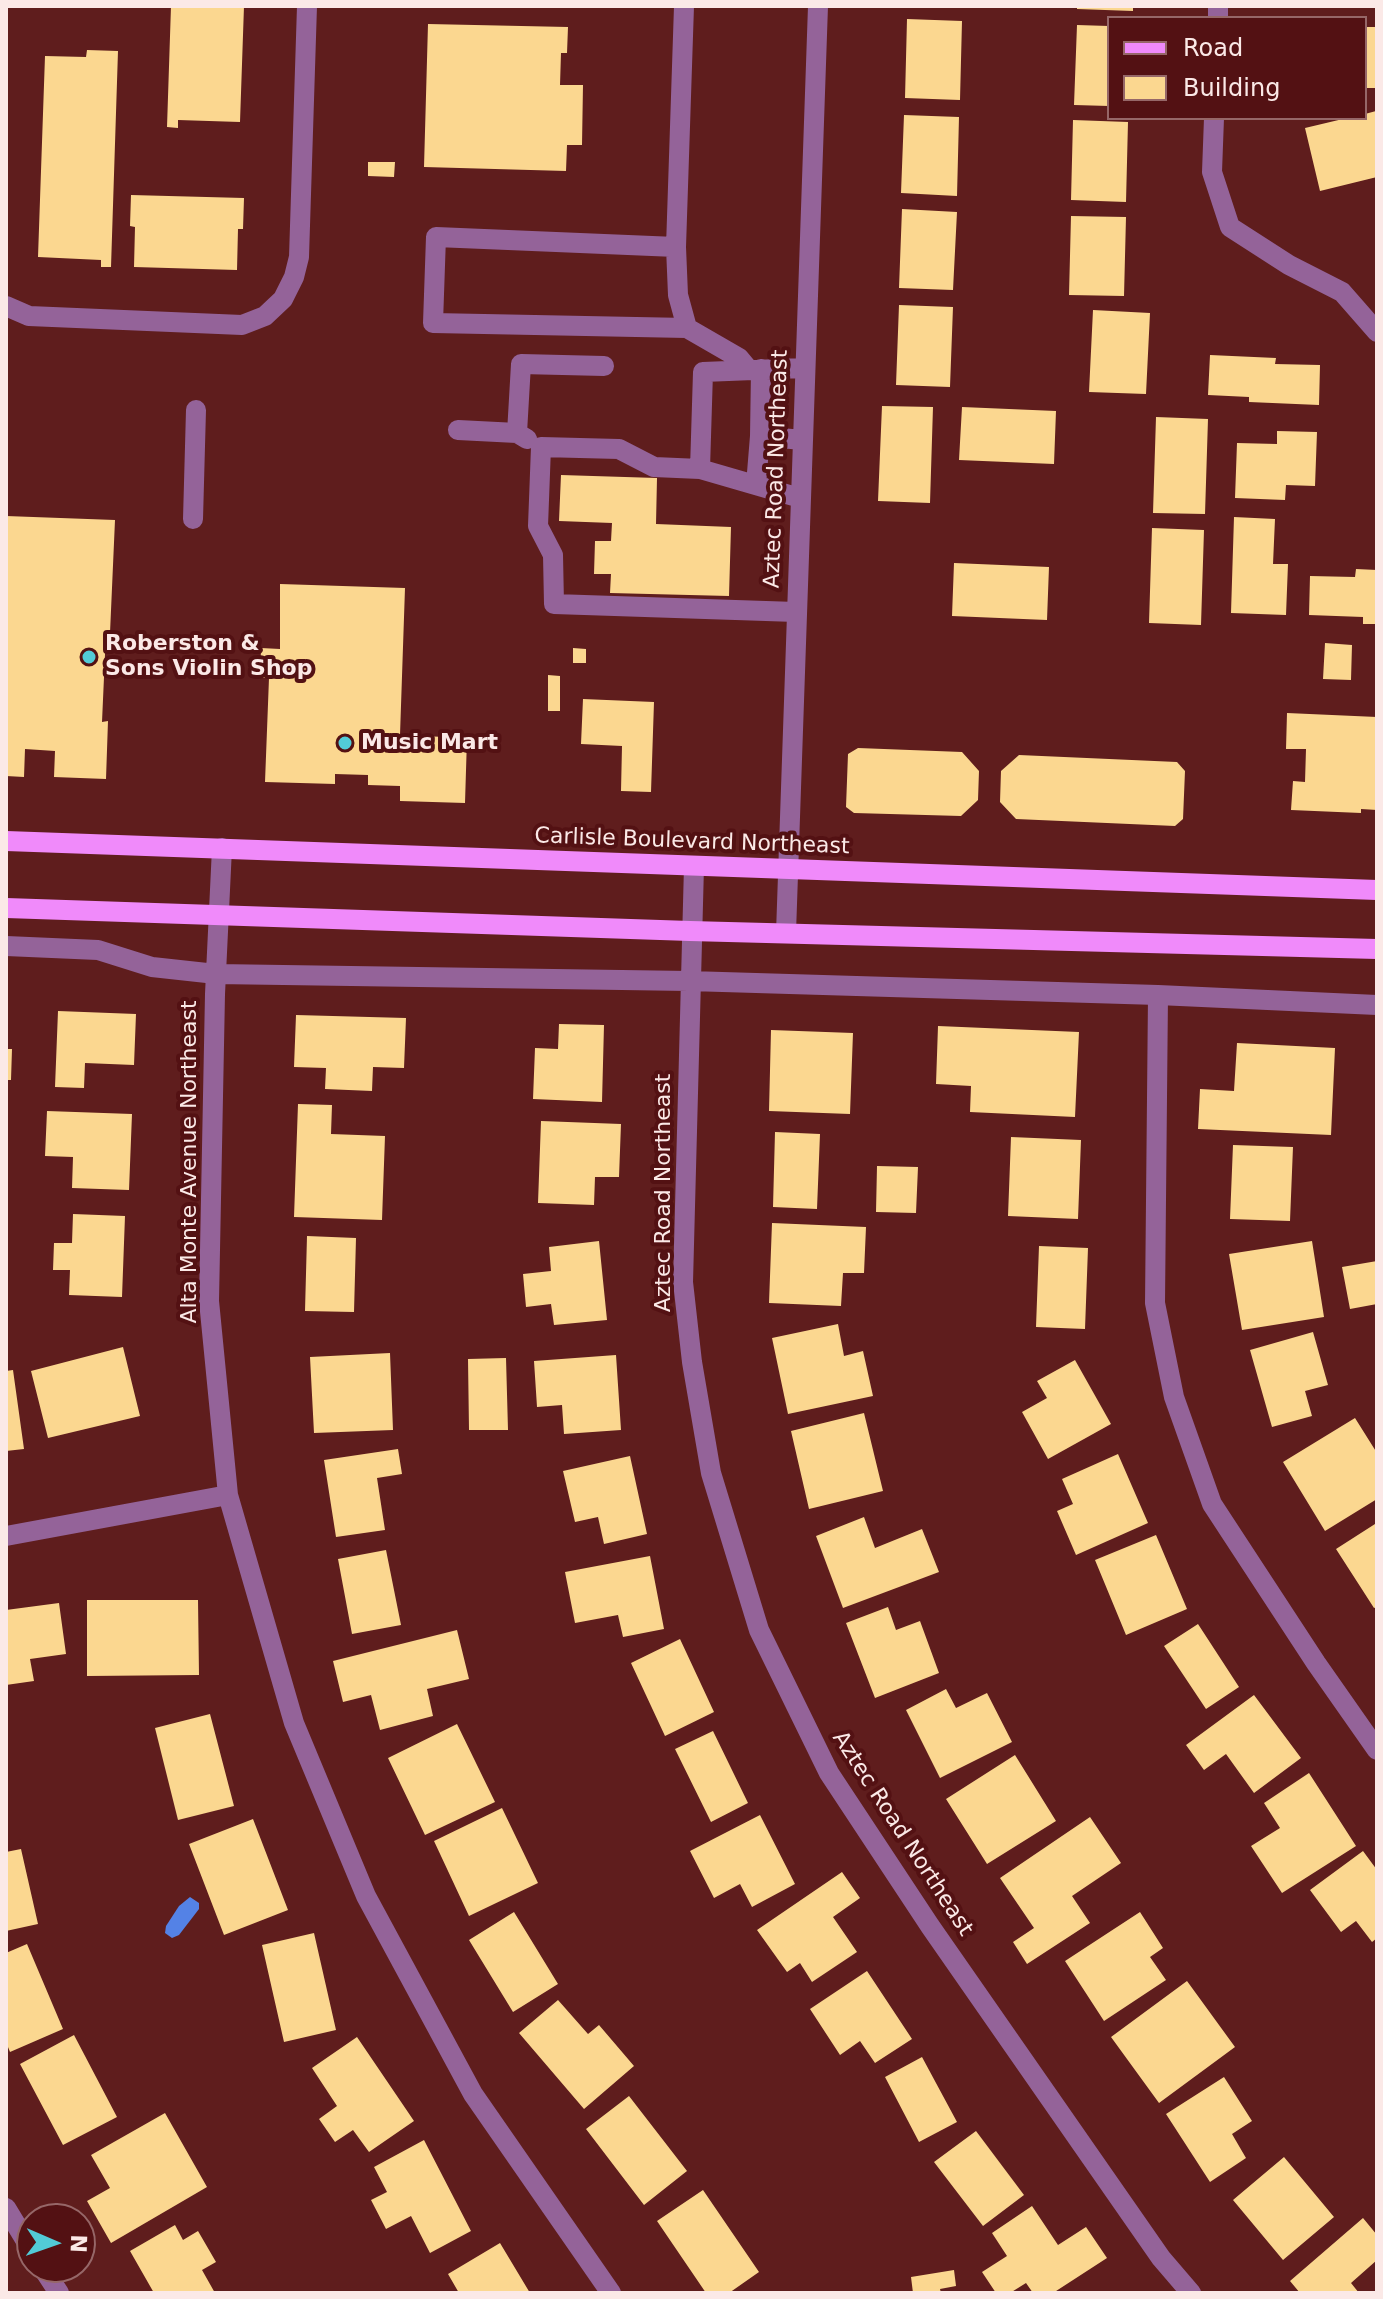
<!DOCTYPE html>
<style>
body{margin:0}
#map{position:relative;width:1383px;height:2299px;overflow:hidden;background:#5f1d1d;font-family:"DejaVu Sans",sans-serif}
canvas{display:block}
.frame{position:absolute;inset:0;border:8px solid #fbe9e7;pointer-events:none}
.legend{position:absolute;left:1107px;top:16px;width:260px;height:104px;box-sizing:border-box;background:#531113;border:2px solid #966768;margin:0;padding:10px 14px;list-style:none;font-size:24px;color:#fbe9e7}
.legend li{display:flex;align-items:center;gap:16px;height:40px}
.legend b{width:40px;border:2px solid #966768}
.north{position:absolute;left:16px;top:2203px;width:80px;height:80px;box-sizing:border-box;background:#531113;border:2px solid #966768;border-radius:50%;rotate:92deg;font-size:22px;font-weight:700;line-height:32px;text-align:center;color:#fbe9e7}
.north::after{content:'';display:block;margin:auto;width:28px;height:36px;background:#52cbd7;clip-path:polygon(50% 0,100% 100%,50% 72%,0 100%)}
</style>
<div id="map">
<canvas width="1383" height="2299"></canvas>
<div class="frame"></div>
<ul class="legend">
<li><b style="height:10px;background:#f08afa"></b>Road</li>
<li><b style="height:22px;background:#fbd790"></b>Building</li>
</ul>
<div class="north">N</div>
</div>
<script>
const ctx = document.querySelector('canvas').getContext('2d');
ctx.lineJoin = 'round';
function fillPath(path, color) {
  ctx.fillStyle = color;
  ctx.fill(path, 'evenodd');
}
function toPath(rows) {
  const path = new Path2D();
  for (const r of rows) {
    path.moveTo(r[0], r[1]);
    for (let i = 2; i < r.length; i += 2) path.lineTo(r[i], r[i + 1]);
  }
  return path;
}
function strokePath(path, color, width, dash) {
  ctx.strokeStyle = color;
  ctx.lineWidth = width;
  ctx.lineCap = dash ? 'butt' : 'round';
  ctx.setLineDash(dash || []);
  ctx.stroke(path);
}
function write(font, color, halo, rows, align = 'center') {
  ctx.font = font + ' "DejaVu Sans",sans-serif';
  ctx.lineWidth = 8;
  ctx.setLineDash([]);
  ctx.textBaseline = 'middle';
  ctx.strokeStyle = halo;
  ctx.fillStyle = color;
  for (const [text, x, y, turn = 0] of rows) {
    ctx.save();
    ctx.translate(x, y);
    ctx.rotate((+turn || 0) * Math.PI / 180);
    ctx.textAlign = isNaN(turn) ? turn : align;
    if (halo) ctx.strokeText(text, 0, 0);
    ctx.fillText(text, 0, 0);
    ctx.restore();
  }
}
const water = toPath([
 [190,1897,199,1903,199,1909,179,1935,172,1938,165,1933,166,1926,179,1906]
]);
const building = toPath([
 [171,6,244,6,240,122,178,120,178,128,167,127],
 [1077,6,1133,6,1133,11,1077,9],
 [907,19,962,21,960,100,905,98],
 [428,24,568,27,567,53,561,53,560,85,583,85,582,145,567,145,566,171,424,167],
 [1077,25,1109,26,1109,106,1074,105],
 [1365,27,1377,27,1377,88,1365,88],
 [87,50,118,51,111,267,101,267,101,260,38,257,45,56,86,57],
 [1376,111,1377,177,1320,191,1305,128,1347,118,1365,118,1365,114],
 [904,115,959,117,957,196,901,193],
 [1073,120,1128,122,1126,202,1071,200],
 [368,162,395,162,394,177,368,176],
 [131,195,244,198,243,229,238,229,237,270,134,267,135,227,130,226],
 [902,209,957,212,953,290,899,288],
 [1071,216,1126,217,1124,296,1069,295],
 [899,305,953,307,950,387,896,385],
 [1093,310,1150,313,1146,394,1089,392],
 [1210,355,1276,358,1275,364,1320,365,1319,405,1249,402,1249,397,1208,395],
 [882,406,933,407,930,503,878,501],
 [962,407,1056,411,1054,464,959,460],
 [1156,417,1208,419,1205,514,1153,513],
 [1277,431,1317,432,1315,486,1286,485,1285,500,1235,498,1237,443,1277,444],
 [561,475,657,478,656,524,731,527,729,596,610,593,611,574,594,574,595,541,611,541,612,523,559,521],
 [6,516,115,520,110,633,106,632,102,722,108,721,106,779,54,777,55,751,25,749,24,777,6,776],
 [1234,517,1275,519,1273,564,1288,564,1286,615,1231,613],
 [1152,528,1204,530,1201,625,1149,623],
 [954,563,1049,567,1047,620,952,616],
 [1356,569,1377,570,1377,624,1363,624,1363,617,1309,615,1310,576,1355,577],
 [280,584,405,588,400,735,467,738,465,803,400,801,400,786,368,785,368,775,335,774,335,784,265,782,269,678,260,678,261,648,280,649],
 [1325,643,1352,645,1351,680,1323,679],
 [573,648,586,649,586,663,573,663],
 [548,675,560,676,560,711,548,711],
 [583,699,654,702,651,792,621,791,622,746,581,744],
 [1287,713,1377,717,1377,810,1361,809,1361,813,1291,810,1293,781,1305,782,1306,749,1286,749],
 [858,748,962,752,979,771,978,800,961,816,854,813,846,807,848,754],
 [1019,755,1177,762,1185,771,1183,819,1175,826,1016,819,1000,802,1001,771],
 [58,1011,136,1014,134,1065,85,1063,84,1088,55,1087],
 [296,1015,406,1018,404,1068,373,1067,372,1091,325,1089,326,1068,294,1067],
 [559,1024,604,1025,602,1102,533,1099,535,1048,558,1049],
 [938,1026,1079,1032,1075,1117,970,1112,971,1086,936,1084],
 [771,1030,853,1033,850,1114,769,1111],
 [1237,1043,1335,1048,1331,1135,1198,1129,1200,1089,1234,1091],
 [6,1049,12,1049,11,1080,6,1080],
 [298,1104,332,1105,331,1134,385,1136,382,1220,294,1217],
 [47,1111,132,1114,129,1190,72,1188,73,1157,45,1156],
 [541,1121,621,1124,619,1177,595,1177,594,1205,538,1203],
 [775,1132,820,1134,817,1209,773,1207],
 [1011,1137,1081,1140,1078,1219,1008,1216],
 [1233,1145,1293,1147,1290,1221,1230,1219],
 [877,1166,918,1167,916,1213,876,1212],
 [73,1214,125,1216,122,1297,69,1295,70,1270,53,1270,54,1243,72,1243],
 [772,1223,866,1227,864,1273,843,1273,841,1306,769,1303],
 [307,1236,356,1238,354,1312,305,1311],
 [599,1241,607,1320,554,1325,551,1304,526,1307,523,1274,551,1271,549,1247],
 [1312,1241,1324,1317,1242,1330,1229,1254],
 [1039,1246,1088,1248,1085,1329,1036,1327],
 [1377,1261,1377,1304,1350,1309,1342,1267],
 [838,1324,844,1356,863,1351,873,1396,788,1414,772,1338],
 [1313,1332,1328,1385,1305,1391,1312,1416,1272,1427,1250,1350],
 [123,1347,140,1416,48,1438,31,1371],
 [390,1353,393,1430,314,1433,310,1357],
 [616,1355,621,1430,564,1434,562,1405,537,1407,534,1361],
 [506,1358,508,1430,469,1430,468,1359],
 [1075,1360,1111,1424,1048,1459,1022,1412,1047,1398,1037,1381],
 [13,1370,24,1449,6,1451,6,1371],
 [864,1413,883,1491,809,1509,791,1431],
 [1355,1418,1377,1453,1377,1499,1325,1531,1283,1462],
 [398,1449,402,1474,377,1478,385,1530,336,1537,324,1460],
 [1118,1454,1148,1523,1076,1555,1057,1511,1073,1504,1062,1479],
 [630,1456,647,1534,604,1544,598,1517,575,1522,563,1471],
 [864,1517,875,1548,922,1529,939,1572,843,1608,816,1536],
 [1375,1524,1377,1607,1374,1608,1336,1549],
 [1156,1535,1187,1609,1126,1635,1095,1560],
 [386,1550,401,1625,352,1634,338,1559],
 [650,1556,664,1629,623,1637,618,1615,575,1623,565,1572],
 [87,1600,198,1600,199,1675,87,1676],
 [59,1603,66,1654,30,1659,34,1681,6,1685,6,1610],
 [888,1607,896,1630,920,1621,939,1673,875,1698,846,1623],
 [1198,1624,1239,1687,1206,1709,1164,1646],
 [457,1630,469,1679,427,1689,433,1716,380,1730,371,1695,343,1702,333,1661],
 [680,1639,714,1712,665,1736,631,1663],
 [946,1689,956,1708,987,1693,1012,1742,940,1778,906,1710],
 [1254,1695,1301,1758,1254,1793,1226,1754,1204,1770,1186,1745],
 [210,1714,234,1806,178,1820,155,1728],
 [457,1724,495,1802,425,1835,388,1758],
 [713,1731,748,1803,711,1822,675,1749],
 [1015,1755,1056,1821,987,1864,946,1799],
 [1309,1773,1356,1846,1282,1893,1251,1846,1280,1828,1264,1803],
 [502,1808,538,1883,469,1916,434,1841],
 [760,1815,795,1884,752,1907,740,1884,714,1898,690,1851],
 [1090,1817,1121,1863,1072,1896,1090,1923,1027,1964,1013,1942,1034,1928,1000,1878],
 [253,1819,288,1910,224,1935,189,1844],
 [21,1849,38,1924,6,1931,6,1852],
 [1363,1851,1377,1870,1377,1938,1372,1942,1356,1921,1341,1932,1310,1890],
 [842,1872,860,1898,833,1917,857,1952,812,1982,800,1963,787,1972,757,1930],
 [514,1912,558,1984,513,2012,469,1940],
 [1140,1912,1163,1948,1150,1957,1166,1980,1104,2021,1065,1961],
 [314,1933,336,2030,284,2042,262,1945],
 [27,1944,63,2029,10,2052,6,2042,6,1953],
 [867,1971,912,2039,875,2063,860,2041,840,2055,810,2009],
 [1187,1981,1235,2047,1159,2103,1111,2037],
 [558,2000,588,2034,599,2025,634,2066,584,2109,519,2033],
 [74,2035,117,2117,63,2145,20,2064],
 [357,2037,414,2121,369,2152,353,2130,335,2142,319,2119,337,2106,312,2068],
 [922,2057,957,2122,919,2142,885,2077],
 [1224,2077,1252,2121,1232,2134,1246,2158,1210,2182,1166,2114],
 [629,2096,687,2171,644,2205,586,2129],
 [165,2113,207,2187,111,2243,87,2201,110,2188,91,2155],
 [976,2131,1024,2195,983,2226,934,2162],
 [424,2140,471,2231,430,2253,411,2216,386,2229,371,2200,387,2192,374,2167],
 [1284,2157,1334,2217,1283,2260,1233,2200],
 [703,2190,759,2272,729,2293,706,2293,657,2221],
 [1032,2206,1058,2245,1086,2227,1107,2258,1053,2293,1033,2293,1026,2283,1010,2293,996,2293,982,2272,1007,2256,992,2233],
 [1363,2218,1377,2235,1377,2260,1351,2283,1359,2293,1300,2293,1290,2281],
 [175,2225,183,2240,198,2231,216,2262,202,2270,215,2293,154,2293,130,2251],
 [500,2243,530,2293,459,2293,448,2274],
 [954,2270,956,2286,940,2289,941,2293,913,2293,911,2277]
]);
const minor = toPath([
 [684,6,676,247,678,295,687,328],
 [1218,18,1218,6],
 [1214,118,1212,172,1230,227,1289,265,1342,292,1377,332],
 [676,247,436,237,433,323,687,328,739,358,749,370],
 [6,306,29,316,242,325,265,316,283,299,294,277,299,257,307,6],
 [458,430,517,433,527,439],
 [517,433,521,364,604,366],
 [760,436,761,369],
 [700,469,654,467,619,449,541,447,538,526,553,555,554,604,796,612],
 [756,485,760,436,802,440],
 [800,498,700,469,703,372,804,368],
 [193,519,196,410],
 [222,848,215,994,209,1301,228,1495,294,1723,366,1896,473,2094,611,2293],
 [694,866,683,1282,692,1362,711,1473,759,1630,829,1773,930,1926,1161,2258,1191,2293],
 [786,933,818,6],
 [6,946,98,950,152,967,216,974,689,981,1158,995,1377,1005],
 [1158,995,1155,1303,1174,1397,1212,1504,1316,1663,1377,1750],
 [6,1536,228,1495],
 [6,2208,32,2251],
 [42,2267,59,2293]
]);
const major = toPath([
 [6,841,1377,890],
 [6,908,690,931,1377,949]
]);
const markers = [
 [89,657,8,"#52cbd7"],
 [345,743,8,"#52cbd7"]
];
const streetNames = [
 ["Aztec Road Northeast",777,469,-88],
 ["Carlisle Boulevard Northeast",692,842,2],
 ["Alta Monte Avenue Northeast",190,1162,-90],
 ["Aztec Road Northeast",664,1193,-90],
 ["Aztec Road Northeast",902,1834,57]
];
const poiNames = [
 ["Roberston &",105,644],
 ["Sons Violin Shop",105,669],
 ["Music Mart",361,743]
];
fillPath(water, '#5482e6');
fillPath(building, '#fbd790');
strokePath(minor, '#946399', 20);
strokePath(major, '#f08afa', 20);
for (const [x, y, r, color] of markers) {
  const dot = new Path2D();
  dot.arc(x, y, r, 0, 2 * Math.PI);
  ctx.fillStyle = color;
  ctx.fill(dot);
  strokePath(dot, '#531113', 3);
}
write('22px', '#fbe9e7', '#531113', streetNames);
write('bold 22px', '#fbe9e7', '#531113', poiNames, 'left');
</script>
